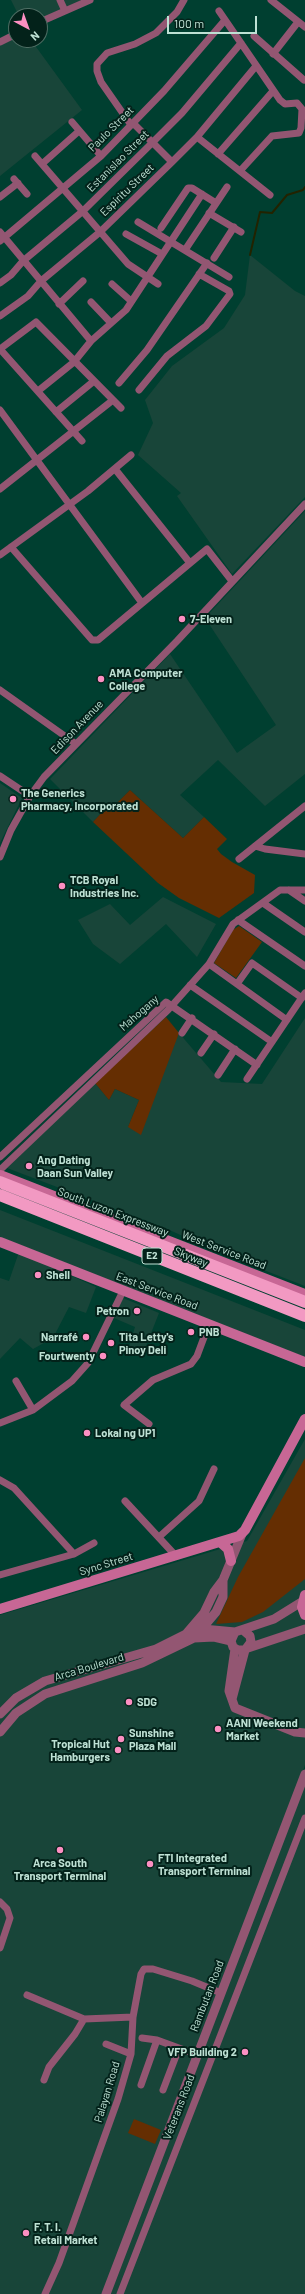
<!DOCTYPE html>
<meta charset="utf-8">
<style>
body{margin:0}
#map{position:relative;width:305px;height:2294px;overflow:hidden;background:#003f30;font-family:Barlow,sans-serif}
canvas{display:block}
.north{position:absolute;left:8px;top:8px;width:40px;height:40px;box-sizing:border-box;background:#03221a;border:1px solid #4e6e64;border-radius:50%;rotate:139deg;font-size:11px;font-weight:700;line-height:16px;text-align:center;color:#bee1d4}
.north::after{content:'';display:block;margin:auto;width:14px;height:18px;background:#fc8fc2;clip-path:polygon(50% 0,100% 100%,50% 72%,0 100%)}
.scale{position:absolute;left:167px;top:16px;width:90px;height:18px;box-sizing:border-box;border:2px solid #bee1d4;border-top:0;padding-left:5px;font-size:12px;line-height:14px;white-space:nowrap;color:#bee1d4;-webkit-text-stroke:3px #03221a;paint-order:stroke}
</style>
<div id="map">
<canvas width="305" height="2294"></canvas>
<div class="north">N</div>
<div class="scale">100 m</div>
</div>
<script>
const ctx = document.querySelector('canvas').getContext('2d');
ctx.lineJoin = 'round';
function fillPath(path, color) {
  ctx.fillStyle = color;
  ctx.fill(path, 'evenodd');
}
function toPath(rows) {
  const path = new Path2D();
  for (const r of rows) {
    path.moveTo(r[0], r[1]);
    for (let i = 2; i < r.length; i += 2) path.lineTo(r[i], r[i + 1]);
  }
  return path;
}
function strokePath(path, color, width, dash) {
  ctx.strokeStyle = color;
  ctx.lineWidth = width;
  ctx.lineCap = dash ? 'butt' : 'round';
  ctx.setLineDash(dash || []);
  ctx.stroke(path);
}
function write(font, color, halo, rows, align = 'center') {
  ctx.font = font + ' Barlow,sans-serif';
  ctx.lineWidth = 4;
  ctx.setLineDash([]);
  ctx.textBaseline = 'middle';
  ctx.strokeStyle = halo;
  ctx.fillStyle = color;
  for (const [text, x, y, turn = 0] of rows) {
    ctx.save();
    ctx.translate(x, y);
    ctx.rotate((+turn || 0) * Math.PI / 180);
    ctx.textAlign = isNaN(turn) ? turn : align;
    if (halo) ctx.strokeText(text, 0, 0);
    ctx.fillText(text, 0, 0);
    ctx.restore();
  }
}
const built = toPath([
 [11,0,82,0,40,20,40,16,19,16],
 [16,37,16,40,31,40,82,110,0,176,0,46],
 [250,255,295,291,305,296,305,497,232,574,177,496,181,493,138,455,153,423,145,400,172,366,224,328,245,295],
 [305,511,305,774,265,806,218,760,180,795,204,817,183,838,130,790,108,812,105,809,93,822,50,779,170,654,237,753,276,725,205,618],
 [0,783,22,798,0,843],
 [163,897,216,924,197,957,166,924,120,964,93,944,78,920,110,904,130,925],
 [305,1018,305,1286,225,1255,165,1228,7,1168,95,1083,109,1100,115,1089,139,1100,128,1127,179,1033,221,1082,262,1084],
 [0,1210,305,1330,305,1357,0,1237],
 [19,1252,96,1287,86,1313,69,1307,53,1338,33,1349,20,1338,0,1359,0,1278,9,1281],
 [123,1298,159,1313,142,1356,128,1350,135,1327,114,1318],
 [305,1439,305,1765,287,1816,305,1780,305,2294,0,2294,0,1615,247,1541]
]);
const green = toPath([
 [130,790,183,838,204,817,227,839,217,849,221,854,232,862,255,875,254,893,219,918,179,898,158,883,93,822,105,809,108,812],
 [239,926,262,942,236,978,214,963,233,930],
 [166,1017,179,1033,141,1135,128,1127,139,1100,115,1089,109,1100,95,1083],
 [305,1458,305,1579,263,1612,242,1622,216,1624,238,1577],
 [134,2119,161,2130,155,2144,128,2133]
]);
const stream = toPath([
 [250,255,260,212,272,213,287,195,303,190,305,187]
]);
const minor = toPath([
 [60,0,65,11],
 [271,0,305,27],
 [219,11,280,100,285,104,297,103,302,109,301,128,299,133,272,136,240,171],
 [40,22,90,0],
 [254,36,304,80],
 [0,42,16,34],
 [273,54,298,22],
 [72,122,101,156],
 [133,123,172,162],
 [131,125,101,82,97,71,97,64,107,53,135,44,156,33,177,12,184,0],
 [197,137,270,195],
 [218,154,273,91],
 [35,156,128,264,158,284],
 [42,164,79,131],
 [14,179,27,194],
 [0,197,18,183],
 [209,213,241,232],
 [138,222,229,277],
 [161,228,188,188,192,188,216,203],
 [0,232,91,341],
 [126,234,162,254],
 [0,241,101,156,164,91,225,20],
 [185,250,227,187],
 [214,258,234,227],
 [0,283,11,275,23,261,83,211,153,142,182,113,241,43],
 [112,284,131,301],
 [91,302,111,323],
 [59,304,83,281],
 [0,316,28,296,41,281,100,232,172,162,197,137,256,66],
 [0,349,36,322,121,408],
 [0,349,82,441],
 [119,383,147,350,207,263],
 [139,390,167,356,206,326,230,294,229,291,199,274],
 [38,391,74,362,91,341,126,310,202,194],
 [0,410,142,603],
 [56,412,94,381],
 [115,469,190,563],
 [0,489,113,400],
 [11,547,92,640,98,640,207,549,232,581],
 [0,555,88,491,131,455],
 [0,690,76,744],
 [0,776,30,796],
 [255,846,265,849,305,854],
 [0,857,11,830,30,796,44,777,177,641,305,504],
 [239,859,305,806],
 [289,890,305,901],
 [263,903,305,932],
 [238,920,305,966],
 [209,964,287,1020],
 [237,984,252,963,302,998],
 [190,985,272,1042],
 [182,1033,192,1018],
 [201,1053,214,1034],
 [218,1075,235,1049],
 [247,1079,305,993],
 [0,1157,166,1002,257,1065],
 [0,1170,168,1010,209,964,233,924,280,890,305,890],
 [16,1381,33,1410],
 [0,1423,33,1410,72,1381,88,1363,123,1291],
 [149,1424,124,1405,153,1380,191,1364,197,1356,209,1324],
 [0,1480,14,1488,74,1554],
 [125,1501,175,1555],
 [159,1537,199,1501,214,1469],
 [0,1575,74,1554,94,1543],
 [0,1902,7,1909,10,1918,0,1948],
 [27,1995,84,2019,133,2017],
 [142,2038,157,2040,198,2055],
 [106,2044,131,2054],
 [44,2080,49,2067,75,2034,84,2019],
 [141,2085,157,2040],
 [163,2090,179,2048],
 [45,2294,59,2263,118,2099,131,2054,133,2017,141,1974,144,1969,153,1969,192,1981,221,1993],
 [120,2294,305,1818]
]);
const tertiary = toPath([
 [243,1630,250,1636,251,1642,245,1650,238,1650,233,1647,231,1641,235,1632,274,1619,303,1601],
 [186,1634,204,1613,214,1592,223,1580],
 [194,1638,214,1637,231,1641],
 [248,1648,305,1629],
 [235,1649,229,1691,235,1708,295,1732,305,1733],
 [232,1699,245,1650],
 [0,1714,16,1698,45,1681,156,1649,186,1634,203,1629,235,1632],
 [0,1732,16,1713,45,1694,142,1663,194,1638,216,1612,223,1597,223,1580,242,1534],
 [106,2294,305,1774]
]);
const secondary = toPath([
 [0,1175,305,1294],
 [0,1242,305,1362],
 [220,1542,228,1549,231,1561],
 [305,1595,302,1607,305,1615],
 [0,1609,239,1536,245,1530,305,1419]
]);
const motorway = toPath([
 [0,1182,305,1302],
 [0,1195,305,1316]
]);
const markers = [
 [182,619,4,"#fc8fc2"],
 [101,679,4,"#fc8fc2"],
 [13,799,4,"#fc8fc2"],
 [62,886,4,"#fc8fc2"],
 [29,1166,4,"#fc8fc2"],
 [38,1275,4,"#fc8fc2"],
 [137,1311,4,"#fc8fc2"],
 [191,1332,4,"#fc8fc2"],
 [86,1337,4,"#fc8fc2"],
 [111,1343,4,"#fc8fc2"],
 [103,1356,4,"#fc8fc2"],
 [87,1433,4,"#fc8fc2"],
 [129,1702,4,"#fc8fc2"],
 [218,1729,4,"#fc8fc2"],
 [121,1739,4,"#fc8fc2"],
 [118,1750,4,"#fc8fc2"],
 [60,1850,4,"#fc8fc2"],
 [150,1864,4,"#fc8fc2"],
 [245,2052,4,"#fc8fc2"],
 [26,2233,4,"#fc8fc2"]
];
const shields = [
 [152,1256,20]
];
const shieldNames = [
 ["E2",152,1256]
];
const streetNames = [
 ["Paulo Street",111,129,-45],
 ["Estanislao Street",118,161,-45],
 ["Espiritu Street",127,190,-44],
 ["Edison Avenue",77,727,-46],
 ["Mahogany",139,1013,-41],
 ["South Luzon Expressway",113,1212,21],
 ["West Service Road",224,1250,21],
 ["Skyway",191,1257,22],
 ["East Service Road",157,1291,21],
 ["Sync Street",106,1564,-17],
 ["Arca Boulevard",89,1667,-17],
 ["Rambutan Road",207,1996,-69],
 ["Palayan Road",107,2092,-73],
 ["Veterans Road",179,2107,-69]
];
const poiNames = [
 ["7-Eleven",190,619],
 ["AMA Computer",109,673],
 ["College",109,686],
 ["The Generics",21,793],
 ["Pharmacy, Incorporated",21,806],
 ["TCB Royal",70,880],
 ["Industries Inc.",70,893],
 ["Ang Dating",37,1160],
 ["Daan Sun Valley",37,1173],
 ["Shell",46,1275],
 ["Petron",129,1311,"right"],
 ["PNB",199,1332],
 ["Narrafé",78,1337,"right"],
 ["Tita Letty's",119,1337],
 ["Pinoy Deli",119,1350],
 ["Fourtwenty",95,1356,"right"],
 ["Lokal ng UP1",95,1433],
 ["SDG",137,1702],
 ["AANI Weekend",226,1723],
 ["Market",226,1736],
 ["Sunshine",129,1733],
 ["Plaza Mall",129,1746],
 ["Tropical Hut",110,1744,"right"],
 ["Hamburgers",110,1757,"right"],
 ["FTI Integrated",158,1858],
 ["Transport Terminal",158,1871],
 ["Arca South",60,1863,"center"],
 ["Transport Terminal",60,1876,"center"],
 ["VFP Building 2",237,2052,"right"],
 ["F. T. I.",34,2227],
 ["Retail Market",34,2240]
];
fillPath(built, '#184539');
fillPath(green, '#652e02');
strokePath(stream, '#222300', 2);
strokePath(minor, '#935672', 7);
strokePath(tertiary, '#935672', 9);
strokePath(secondary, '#c76795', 10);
strokePath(motorway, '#f299c2', 12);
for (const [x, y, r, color] of markers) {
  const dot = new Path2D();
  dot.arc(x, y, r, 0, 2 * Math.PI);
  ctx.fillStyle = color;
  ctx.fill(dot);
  strokePath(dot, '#03221a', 1.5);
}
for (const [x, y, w] of shields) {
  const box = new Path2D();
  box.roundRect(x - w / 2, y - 8, w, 16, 3);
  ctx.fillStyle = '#03221a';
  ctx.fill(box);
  strokePath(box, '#bee1d4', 1);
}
write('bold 10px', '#bee1d4', null, shieldNames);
write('11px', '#bee1d4', '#03221a', streetNames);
write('bold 11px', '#bee1d4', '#03221a', poiNames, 'left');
</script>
